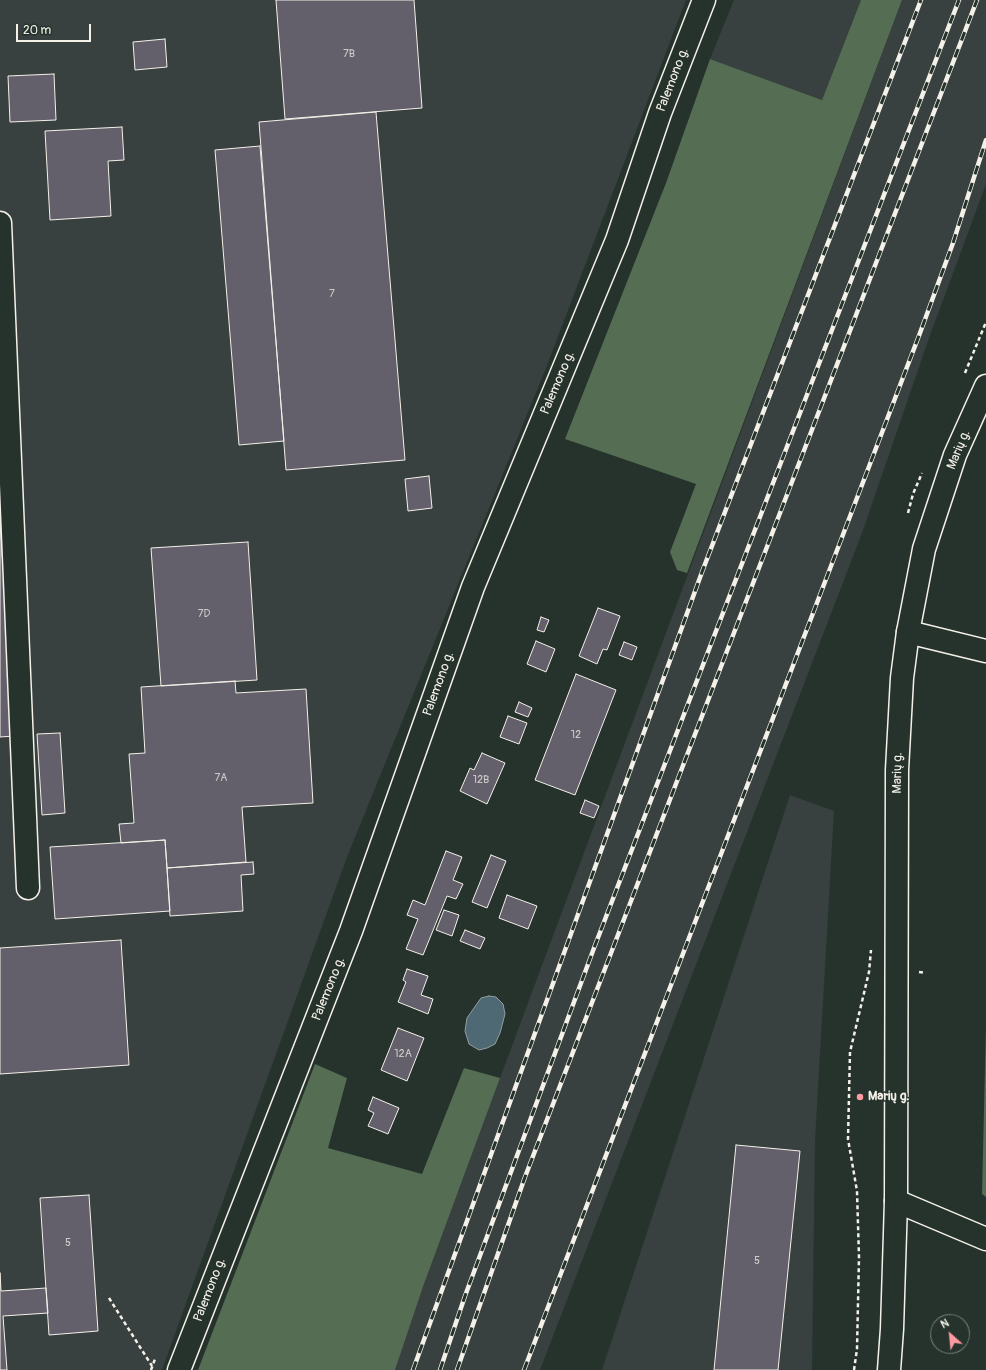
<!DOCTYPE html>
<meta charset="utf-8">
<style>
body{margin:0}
#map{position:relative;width:986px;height:1370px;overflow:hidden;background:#26332d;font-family:Pangolin,sans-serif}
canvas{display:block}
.north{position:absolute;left:930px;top:1314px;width:40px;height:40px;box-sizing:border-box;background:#26332d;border:1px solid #787f78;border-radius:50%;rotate:333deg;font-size:11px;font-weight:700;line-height:16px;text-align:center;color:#f4f1e8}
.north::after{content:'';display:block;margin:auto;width:14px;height:18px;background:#ff9aa2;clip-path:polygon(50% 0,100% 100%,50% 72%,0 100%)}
.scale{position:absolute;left:16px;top:24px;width:75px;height:18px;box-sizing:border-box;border:2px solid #f4f1e8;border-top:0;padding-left:5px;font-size:12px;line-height:14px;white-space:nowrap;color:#f4f1e8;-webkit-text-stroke:3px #26332d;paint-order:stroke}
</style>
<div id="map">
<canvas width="986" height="1370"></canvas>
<div class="north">N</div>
<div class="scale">20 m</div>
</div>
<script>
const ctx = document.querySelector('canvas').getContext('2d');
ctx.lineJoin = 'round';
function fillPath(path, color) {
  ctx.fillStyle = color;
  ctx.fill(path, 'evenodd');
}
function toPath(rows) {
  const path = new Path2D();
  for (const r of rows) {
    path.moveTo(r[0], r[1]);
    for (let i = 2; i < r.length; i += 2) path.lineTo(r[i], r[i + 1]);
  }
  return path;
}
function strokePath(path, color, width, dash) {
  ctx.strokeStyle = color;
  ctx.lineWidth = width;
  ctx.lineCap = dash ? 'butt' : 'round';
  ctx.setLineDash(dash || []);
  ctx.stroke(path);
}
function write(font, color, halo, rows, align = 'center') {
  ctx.font = font + ' Pangolin,sans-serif';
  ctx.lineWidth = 3;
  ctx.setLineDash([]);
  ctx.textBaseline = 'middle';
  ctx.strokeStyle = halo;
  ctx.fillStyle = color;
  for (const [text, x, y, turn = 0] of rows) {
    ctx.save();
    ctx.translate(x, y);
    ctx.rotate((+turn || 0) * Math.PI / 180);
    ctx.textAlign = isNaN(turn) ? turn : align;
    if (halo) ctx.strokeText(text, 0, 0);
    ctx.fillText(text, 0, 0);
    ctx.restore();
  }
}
const built = toPath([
 [0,0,686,0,546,368,347,857,162,1370,0,1370],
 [734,0,861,0,822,100,710,59],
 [902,0,986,0,986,184,929,338,862,533,540,1370,395,1370,424,1284,500,1078],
 [790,795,834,811,815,1140,812,1370,602,1370]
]);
const green = toPath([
 [861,0,902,0,687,573,677,570,670,552,696,484,565,439,666,183,710,59,822,100],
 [986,1026,986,1197,982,1194],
 [315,1064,347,1078,328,1148,422,1174,464,1068,500,1078,424,1284,395,1370,198,1370]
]);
const water = toPath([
 [489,996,496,997,503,1004,505,1014,500,1033,495,1044,487,1048,479,1050,469,1044,465,1031,467,1018,481,998,489,996]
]);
const building = toPath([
 [276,0,414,0,422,108,285,119,276,0],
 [165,39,167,67,135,70,133,42,165,39],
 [54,74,56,120,10,122,8,76,54,74],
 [376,112,405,460,286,470,259,122,376,112],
 [122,127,124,160,108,161,111,216,50,220,45,131,122,127],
 [260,146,284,441,239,445,215,150,260,146],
 [429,476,432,508,408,511,405,479,429,476],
 [0,521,14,736,0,737,0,521],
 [248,542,257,680,161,686,151,548,248,542],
 [598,608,620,616,607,650,603,649,597,664,579,656,598,608],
 [541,617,549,620,544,632,537,630,541,617],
 [536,641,555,649,546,672,527,664,536,641],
 [624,642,637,647,632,660,619,655,624,642],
 [576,674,616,690,575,795,535,780,576,674],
 [235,681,236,693,306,689,313,803,242,807,246,862,167,868,165,840,121,843,119,824,134,823,129,754,145,753,141,687,235,681],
 [519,702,532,708,528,717,515,712,519,702],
 [508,716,527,723,519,744,500,737,508,716],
 [60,733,65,813,42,815,37,734,60,733],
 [482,753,505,763,487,804,460,791,470,768,474,770,482,753],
 [585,800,599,806,594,818,580,813,585,800],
 [165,840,170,911,55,919,50,847,165,840],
 [446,851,462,857,453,880,463,884,456,899,447,896,423,955,406,949,418,919,407,915,413,900,425,905,446,851],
 [491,855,506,861,487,908,472,902,491,855],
 [253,862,254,874,241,875,243,911,170,916,167,868,253,862],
 [507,895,537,906,528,929,499,918,507,895],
 [444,910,459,915,452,936,436,930,444,910],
 [465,930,485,938,480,949,460,941,465,930],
 [121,940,129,1065,0,1074,0,948,121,940],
 [407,969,428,976,421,995,433,999,428,1014,398,1002,406,982,403,980,407,969],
 [398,1028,424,1038,407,1081,381,1070,398,1028],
 [373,1097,399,1108,388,1134,368,1126,374,1113,368,1110,373,1097],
 [736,1145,800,1151,778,1370,714,1370,736,1145],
 [89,1195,98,1331,49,1335,40,1198,89,1195],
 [0,1273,1,1291,46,1288,48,1313,3,1316,7,1370,0,1370,0,1273]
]);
const path = toPath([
 [965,373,986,322],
 [908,513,913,494,922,473],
 [919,972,926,973],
 [109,1298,152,1366],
 [151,1370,155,1359],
 [854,1370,857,1349,859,1257,857,1191,848,1139,850,1052,869,972,871,950]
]);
const minor = toPath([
 [0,223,28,888],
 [908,632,986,651],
 [896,1201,986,1239]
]);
const tertiary = toPath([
 [179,1370,351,931,473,587,617,240,660,113,704,0],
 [889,1370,892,1329,896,1201,897,770,902,678,908,632,924,549,955,455,986,386]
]);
const rail = toPath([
 [413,1370,702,572,921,0],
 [440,1370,465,1296,594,948,959,0],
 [457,1370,525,1177,977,0],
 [524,1370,920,333,953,243,986,140]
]);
const markers = [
 [860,1097,4,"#ff9aa2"]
];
const numberNames = [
 ["7B",349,54],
 ["7",332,294],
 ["7D",204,614],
 ["12",576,735],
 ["7A",221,778],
 ["12B",481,780],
 ["12A",403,1054],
 ["5",68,1243],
 ["5",757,1261]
];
const streetNames = [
 ["Palemono g.",673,80,-69],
 ["Palemono g.",558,383,-67],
 ["Marių g.",959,450,-68],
 ["Palemono g.",439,684,-70],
 ["Marių g.",898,773,-89],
 ["Palemono g.",329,989,-68],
 ["Palemono g.",210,1290,-69]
];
const poiNames = [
 ["Marių g.",868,1097]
];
fillPath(built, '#384040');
fillPath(green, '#546d53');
fillPath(water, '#4e6973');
strokePath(water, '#909fa2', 1);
fillPath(building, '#635f6b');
strokePath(building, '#f4f1e8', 1);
strokePath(minor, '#f4f1e8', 25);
strokePath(tertiary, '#f4f1e8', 25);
strokePath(path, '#f4f1e8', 2.5, [4, 3]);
strokePath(minor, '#26332d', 22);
strokePath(tertiary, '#26332d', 22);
strokePath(rail, '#f4f1e8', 4.5);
strokePath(rail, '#26332d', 3, [9]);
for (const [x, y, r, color] of markers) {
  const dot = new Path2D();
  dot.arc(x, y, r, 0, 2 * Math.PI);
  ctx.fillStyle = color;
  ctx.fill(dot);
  strokePath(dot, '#26332d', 1.5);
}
write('11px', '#d0ccc9', null, numberNames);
write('13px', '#f4f1e8', '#26332d', streetNames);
write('bold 13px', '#f4f1e8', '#26332d', poiNames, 'left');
</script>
